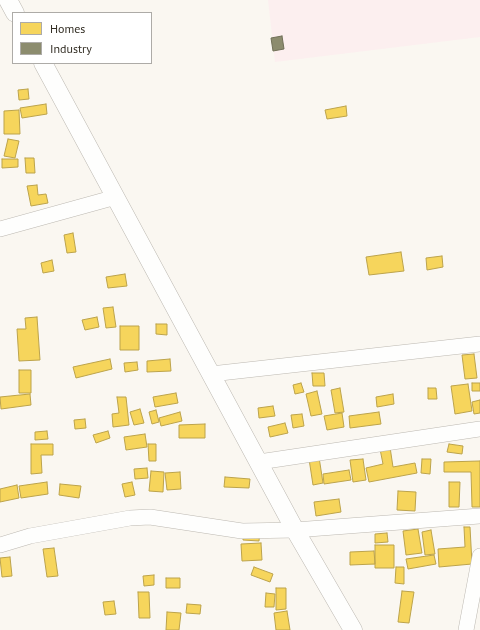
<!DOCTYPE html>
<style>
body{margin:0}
#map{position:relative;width:480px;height:630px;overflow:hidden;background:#faf7f1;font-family:"PT Sans",sans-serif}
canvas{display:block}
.legend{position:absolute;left:12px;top:12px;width:140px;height:52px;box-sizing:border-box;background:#fff;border:1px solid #adaba7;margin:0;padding:5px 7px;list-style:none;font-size:12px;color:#332e24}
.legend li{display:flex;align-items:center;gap:8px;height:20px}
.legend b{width:20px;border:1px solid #adaba7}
</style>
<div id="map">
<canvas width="480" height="630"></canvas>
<ul class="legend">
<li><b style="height:11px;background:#f6d55c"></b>Homes</li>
<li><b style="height:11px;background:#8c8c6e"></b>Industry</li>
</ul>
</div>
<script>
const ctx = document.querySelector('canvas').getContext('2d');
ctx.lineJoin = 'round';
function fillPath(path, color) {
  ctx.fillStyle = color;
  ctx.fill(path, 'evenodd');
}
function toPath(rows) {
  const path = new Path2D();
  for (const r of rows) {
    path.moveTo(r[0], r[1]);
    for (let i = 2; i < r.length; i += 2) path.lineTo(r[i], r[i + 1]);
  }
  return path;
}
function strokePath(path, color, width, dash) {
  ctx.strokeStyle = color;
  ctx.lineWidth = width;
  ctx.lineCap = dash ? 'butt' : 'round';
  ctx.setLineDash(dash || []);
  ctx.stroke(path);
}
const industrial = toPath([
 [268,0,480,0,480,37,275,62]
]);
const homes = toPath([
 [28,89,29,99,19,100,18,90,28,89],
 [46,104,47,114,22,118,20,108,46,104],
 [346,106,347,116,327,119,325,110,346,106],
 [19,110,20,134,4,134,4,111,19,110],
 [8,139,19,141,15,158,4,156,8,139],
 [25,158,34,158,35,173,26,173,25,158],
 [2,159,18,159,18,167,2,168,2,159],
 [37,185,38,195,46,194,48,203,31,206,27,186,37,185],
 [73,233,76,252,67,253,64,235,73,233],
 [401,252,404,271,369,275,366,257,401,252],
 [442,256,443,267,427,270,426,258,442,256],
 [52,260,54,271,43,273,41,263,52,260],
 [125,274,127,286,108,288,106,277,125,274],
 [113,307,116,327,106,328,103,308,113,307],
 [37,317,40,360,19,361,17,329,26,329,25,318,37,317],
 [97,317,99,327,85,330,82,320,97,317],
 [156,324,167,324,167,335,156,334,156,324],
 [120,326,139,326,139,350,120,350,120,326],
 [474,354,477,378,465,379,462,355,474,354],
 [110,359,112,369,76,378,73,367,110,359],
 [170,359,171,371,147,372,147,361,170,359],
 [137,362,138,370,125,372,124,363,137,362],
 [19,370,31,370,31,393,19,393,19,370],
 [312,373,324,373,325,386,313,386,312,373],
 [301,383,304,392,295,394,293,385,301,383],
 [472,383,480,383,480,391,472,391,472,383],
 [468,384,472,411,455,414,451,386,468,384],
 [340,388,344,412,335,413,331,390,340,388],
 [428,388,436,388,437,399,428,399,428,388],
 [317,391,322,414,311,416,306,394,317,391],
 [176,393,178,403,155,407,153,397,176,393],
 [30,394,31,405,1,409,0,397,30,394],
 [393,394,394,404,377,407,376,397,393,394],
 [117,397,126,397,129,425,113,427,112,414,119,413,117,397],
 [480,400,480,413,474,414,472,402,480,400],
 [273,406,275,416,259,418,258,408,273,406],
 [140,409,144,423,134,425,130,412,140,409],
 [156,410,159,422,152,424,149,412,156,410],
 [180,412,182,421,161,426,159,418,180,412],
 [379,412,381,424,350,428,349,416,379,412],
 [342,413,344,427,327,430,324,416,342,413],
 [302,414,304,426,293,428,291,415,302,414],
 [85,419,86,428,75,429,74,420,85,419],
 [285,423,288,433,270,437,268,427,285,423],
 [205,424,205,438,179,438,179,425,205,424],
 [47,431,48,439,35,440,35,432,47,431],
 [108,431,110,438,96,443,93,435,108,431],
 [145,434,147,447,126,450,124,437,145,434],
 [31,444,53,444,53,455,41,455,42,473,31,474,31,444],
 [148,444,156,444,156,461,149,461,148,444],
 [449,444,463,446,462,454,447,452,449,444],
 [390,447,393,467,415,463,417,473,369,482,366,468,383,464,380,449,390,447],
 [319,457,323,483,313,485,309,459,319,457],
 [363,459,366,480,353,482,350,460,363,459],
 [422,459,431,459,430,474,421,473,422,459],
 [480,461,480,507,472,507,471,472,444,472,444,462,480,461],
 [147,468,148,478,135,479,134,469,147,468],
 [349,470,351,480,324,484,323,474,349,470],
 [151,471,164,472,163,492,149,491,151,471],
 [180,472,181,489,167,490,165,473,180,472],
 [225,477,250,479,249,488,224,487,225,477],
 [47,482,48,494,21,498,19,486,47,482],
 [132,482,135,495,125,497,122,484,132,482],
 [449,482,460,482,459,507,449,507,449,482],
 [60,484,81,486,79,498,59,495,60,484],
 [17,485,19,498,0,502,0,489,17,485],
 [398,491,416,492,415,511,397,510,398,491],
 [339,499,341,512,316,516,314,502,339,499],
 [464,527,470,527,472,564,439,567,438,549,465,547,464,527],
 [418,529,422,553,406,555,403,531,418,529],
 [243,530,260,531,259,541,243,540,243,530],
 [431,530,435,554,425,555,422,532,431,530],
 [387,533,388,542,375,543,375,534,387,533],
 [261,543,262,560,242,561,241,544,261,543],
 [375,545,394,545,394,568,375,568,375,545],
 [54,548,58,576,47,577,43,549,54,548],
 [374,551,375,564,350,565,350,552,374,551],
 [434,555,436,564,408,569,406,559,434,555],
 [10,557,12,576,2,577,0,558,10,557],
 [254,567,273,574,270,582,251,575,254,567],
 [396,567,404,567,404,584,395,583,396,567],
 [154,575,154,585,144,586,143,576,154,575],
 [166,578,180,578,180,588,166,588,166,578],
 [276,588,286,588,286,609,276,610,276,588],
 [402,591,414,592,409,623,398,622,402,591],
 [138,592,149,592,150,618,139,618,138,592],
 [266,593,275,594,274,607,265,607,266,593],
 [114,601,116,614,105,615,103,602,114,601],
 [187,604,201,605,200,614,186,613,187,604],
 [287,611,290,630,276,630,274,613,287,611],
 [167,612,181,613,179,630,166,630,167,612]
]);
const industry = toPath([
 [282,36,284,49,273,51,271,38,282,36]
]);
const minor = toPath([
 [0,229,116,197],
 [211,374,480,344],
 [259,462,480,429],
 [0,545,30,536,130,518,150,517,242,531,295,530,480,516],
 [466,630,480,556]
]);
const tertiary = toPath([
 [8,0,15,13],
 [43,63,295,530,353,630]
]);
fillPath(industrial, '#fcefef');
fillPath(homes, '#f6d55c');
strokePath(homes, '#bca34b', 1);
fillPath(industry, '#8c8c6e');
strokePath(industry, '#717058', 1);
strokePath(minor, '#bcb8b1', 16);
strokePath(tertiary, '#bcb8b1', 19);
strokePath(minor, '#fefefd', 15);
strokePath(tertiary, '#fefefd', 18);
</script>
